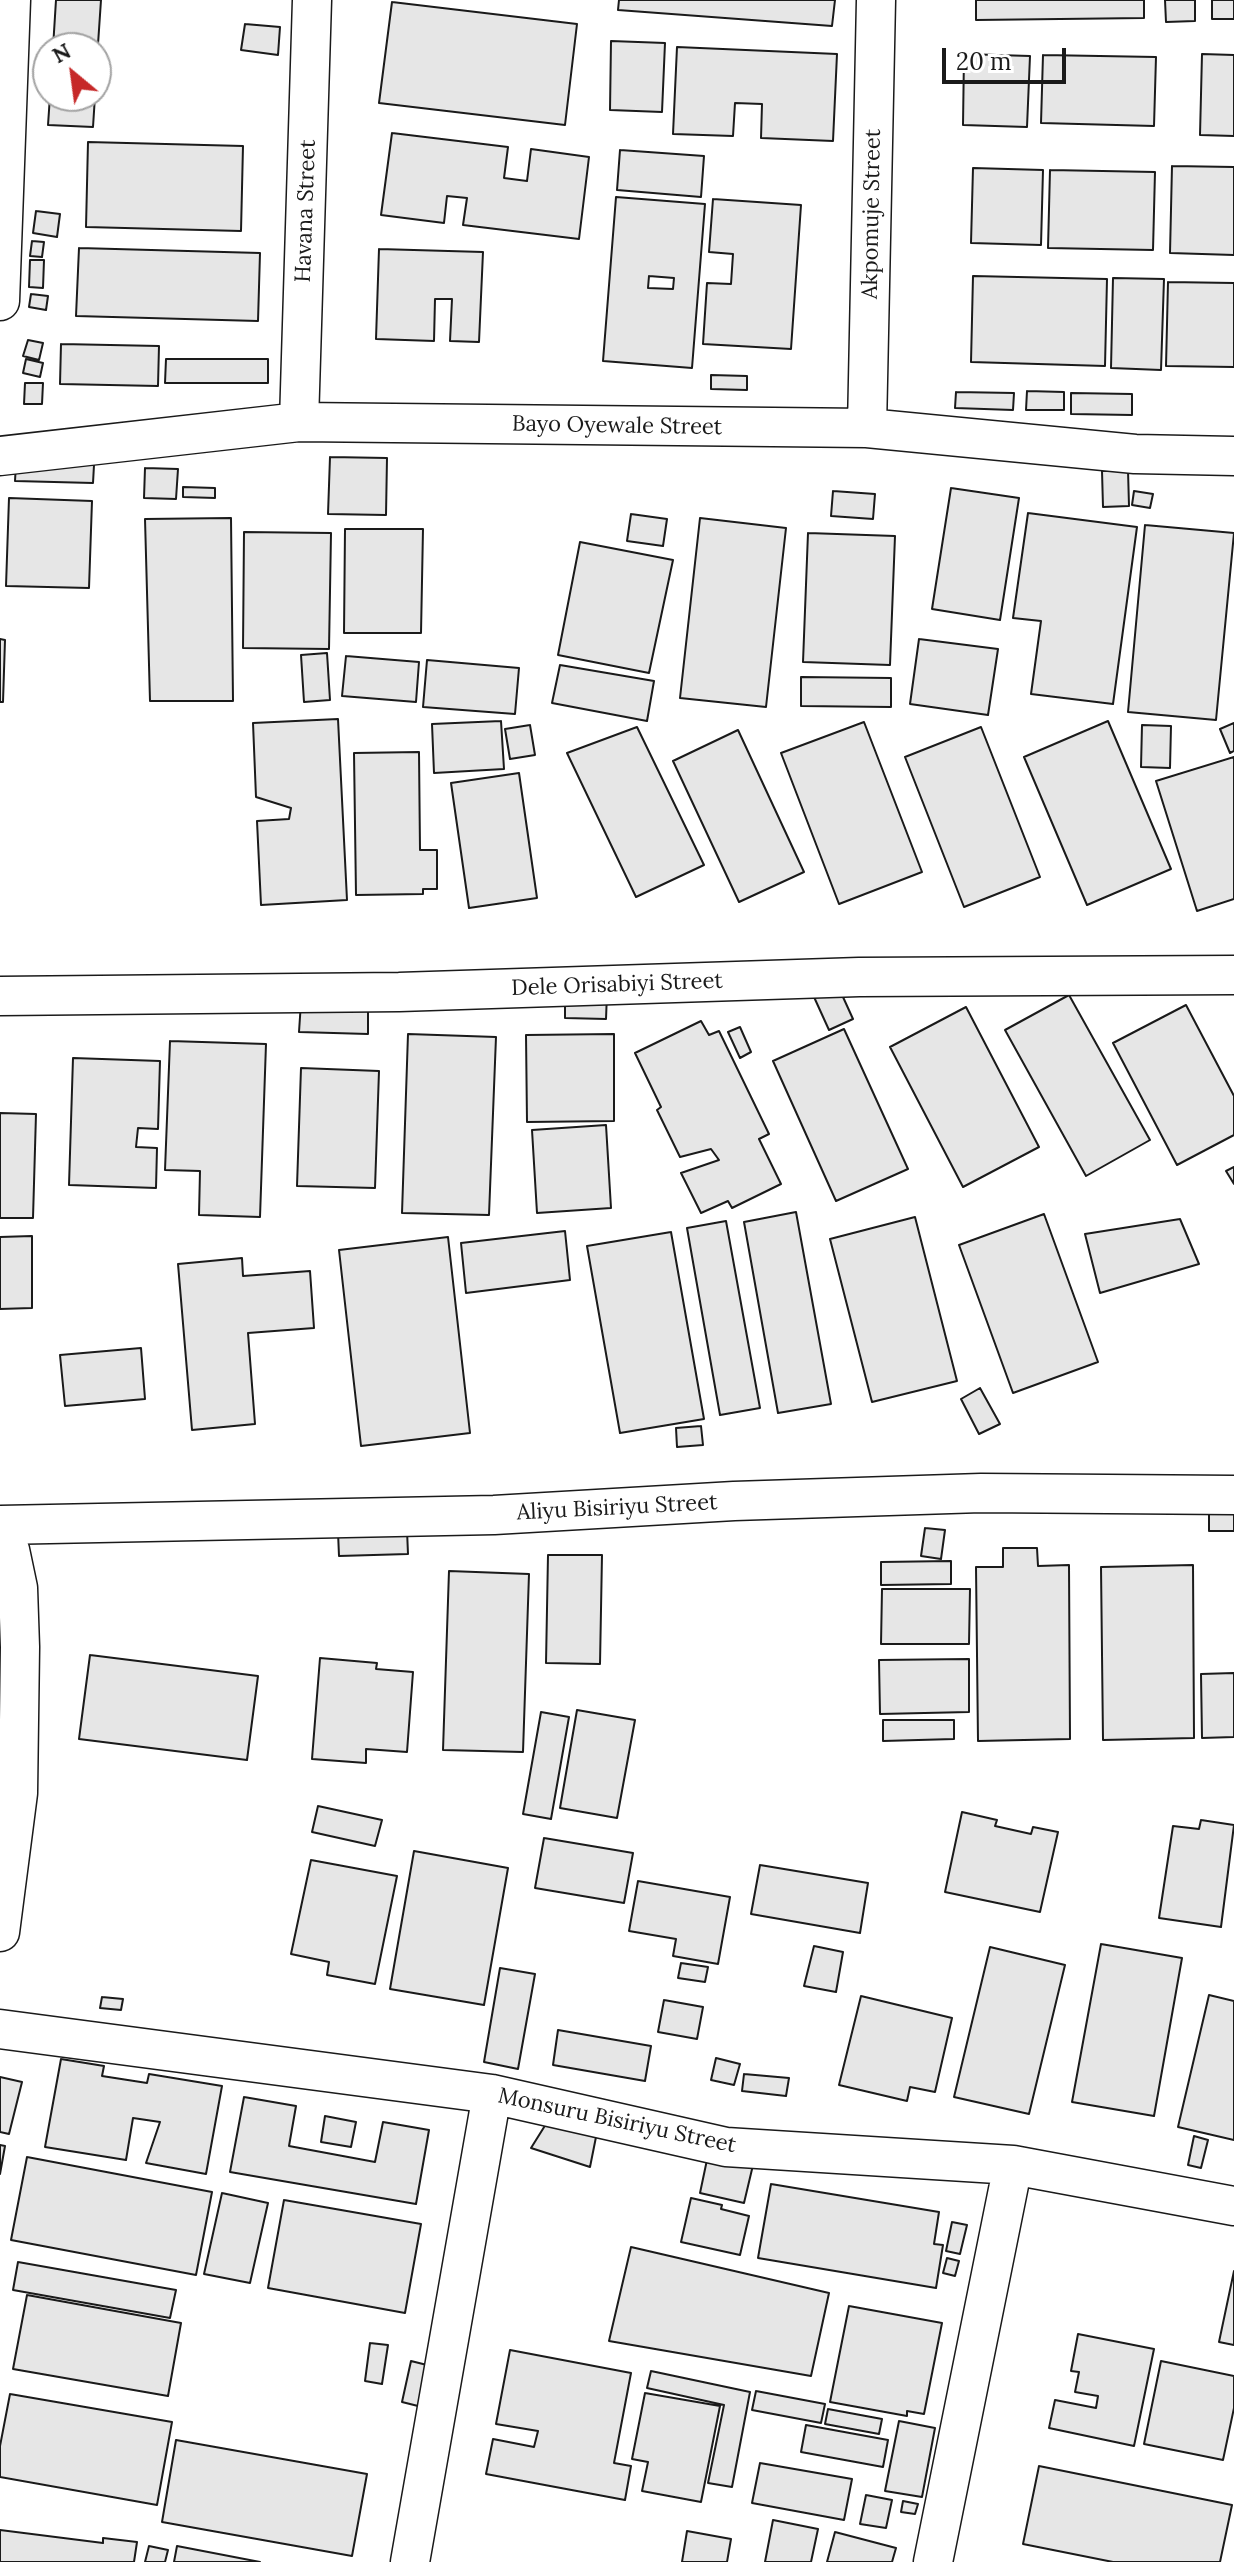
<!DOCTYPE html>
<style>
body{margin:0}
#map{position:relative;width:1234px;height:2562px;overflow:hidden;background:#fff;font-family:Lora,serif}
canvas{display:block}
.north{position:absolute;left:32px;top:32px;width:80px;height:80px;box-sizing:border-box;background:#fff;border:2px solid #a3a3a3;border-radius:50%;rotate:331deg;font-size:22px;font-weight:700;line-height:32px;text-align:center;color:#1a1a1a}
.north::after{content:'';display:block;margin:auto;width:28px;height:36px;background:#c62828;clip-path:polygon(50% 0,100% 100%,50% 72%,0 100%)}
.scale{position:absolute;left:942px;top:48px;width:124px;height:36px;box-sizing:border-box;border:4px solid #1a1a1a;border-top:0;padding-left:10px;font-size:24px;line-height:28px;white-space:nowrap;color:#1a1a1a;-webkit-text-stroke:6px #fff;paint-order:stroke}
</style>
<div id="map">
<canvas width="1234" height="2562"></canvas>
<div class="north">N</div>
<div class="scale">20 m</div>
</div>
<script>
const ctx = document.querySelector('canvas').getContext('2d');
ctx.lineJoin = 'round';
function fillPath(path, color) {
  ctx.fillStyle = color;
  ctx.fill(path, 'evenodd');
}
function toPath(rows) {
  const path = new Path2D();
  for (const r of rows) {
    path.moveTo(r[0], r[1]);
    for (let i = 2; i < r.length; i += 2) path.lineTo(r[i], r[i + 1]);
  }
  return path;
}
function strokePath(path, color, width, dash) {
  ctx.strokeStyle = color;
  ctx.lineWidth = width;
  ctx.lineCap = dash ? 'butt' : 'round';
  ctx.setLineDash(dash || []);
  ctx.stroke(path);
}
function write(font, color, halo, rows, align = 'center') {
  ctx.font = font + ' Lora,serif';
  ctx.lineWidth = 6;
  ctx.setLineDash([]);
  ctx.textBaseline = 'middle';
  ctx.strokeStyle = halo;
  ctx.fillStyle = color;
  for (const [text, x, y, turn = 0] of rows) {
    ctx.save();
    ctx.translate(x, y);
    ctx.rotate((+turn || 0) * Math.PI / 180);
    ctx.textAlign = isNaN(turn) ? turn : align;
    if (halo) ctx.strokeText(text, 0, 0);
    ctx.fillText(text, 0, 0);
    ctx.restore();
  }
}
const building = toPath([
 [56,0,101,0,96,74,96,48,53,48,56,0],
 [619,0,835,0,832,26,618,10,619,0],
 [976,0,1144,0,1144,18,976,20,976,0],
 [1165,0,1195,0,1195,21,1166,22,1165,0],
 [1212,0,1234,0,1234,19,1212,19,1212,0],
 [392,2,577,24,565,125,379,103,392,2],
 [245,24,280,27,278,55,241,50,245,24],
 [611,41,665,43,662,112,610,110,611,41],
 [677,47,837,54,833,141,761,138,762,104,735,103,733,136,673,134,677,47],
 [964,54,1030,56,1027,127,963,125,964,54],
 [1202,54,1234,55,1234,136,1200,135,1202,54],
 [1043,55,1156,57,1154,126,1041,123,1043,55],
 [50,96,95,96,93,127,48,125,50,96],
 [392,133,508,147,504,178,527,181,531,149,589,157,579,239,463,225,467,198,447,196,444,223,381,215,392,133],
 [88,142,243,146,241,231,86,227,88,142],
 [620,150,704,156,701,197,617,190,620,150],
 [1172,166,1234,167,1234,255,1170,253,1172,166],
 [973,168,1043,170,1041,245,971,243,973,168],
 [1050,170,1155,172,1153,250,1048,248,1050,170],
 [616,197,705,204,692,368,603,361,616,197],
 [649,276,674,278,673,289,648,288,649,276],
 [713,199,801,205,791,349,703,344,707,283,731,284,733,254,709,252,713,199],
 [36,211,60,214,57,237,33,233,36,211],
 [32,241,44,242,42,257,30,256,32,241],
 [79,248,260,253,258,321,76,316,79,248],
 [379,249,483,252,479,342,450,341,452,299,435,299,434,341,376,339,379,249],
 [30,260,44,260,43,288,29,287,30,260],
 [973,276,1107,279,1105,366,971,362,973,276],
 [1113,278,1164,279,1161,370,1111,368,1113,278],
 [1168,282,1234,283,1234,367,1166,366,1168,282],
 [31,294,48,296,46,310,29,307,31,294],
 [28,340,43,343,39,360,23,356,28,340],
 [61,344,159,346,158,386,60,384,61,344],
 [26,359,43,363,40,377,23,373,26,359],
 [166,359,268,359,268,383,165,383,166,359],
 [711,375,747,376,747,390,711,389,711,375],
 [25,383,43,383,42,404,24,404,25,383],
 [1027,391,1064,392,1064,410,1026,410,1027,391],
 [956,392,1014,393,1013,410,955,408,956,392],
 [1071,393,1132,394,1132,415,1071,414,1071,393],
 [330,457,387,458,386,515,328,514,330,457],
 [16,463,94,465,93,483,15,481,16,463],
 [145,468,178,469,176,499,144,498,145,468],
 [1128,470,1129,506,1103,507,1102,471,1128,470],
 [183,487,215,488,215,498,183,497,183,487],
 [951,488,1019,498,1000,620,932,609,951,488],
 [833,491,875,494,873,519,831,516,833,491],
 [1134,491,1153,494,1150,508,1132,505,1134,491],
 [9,498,92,501,89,588,6,586,9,498],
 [1028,513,1137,527,1113,704,1031,694,1041,621,1013,618,1028,513],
 [631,514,667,519,663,546,627,541,631,514],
 [231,518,233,701,150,701,145,519,231,518],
 [700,518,786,528,766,707,680,698,700,518],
 [1145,525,1234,533,1216,720,1128,712,1145,525],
 [345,529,423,529,421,633,344,633,345,529],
 [244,532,331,533,329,649,243,648,244,532],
 [808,533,895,536,890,665,803,662,808,533],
 [580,542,673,560,649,673,558,655,580,542],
 [0,639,5,640,3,702,0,702,0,639],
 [919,639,998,649,988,715,910,704,919,639],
 [327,653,330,700,304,702,301,655,327,653],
 [346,656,419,662,416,702,342,696,346,656],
 [427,660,519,668,515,714,423,707,427,660],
 [560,665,654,681,647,721,552,703,560,665],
 [801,677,891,678,891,707,801,706,801,677],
 [338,719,347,900,261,905,257,821,289,819,291,808,256,797,253,723,338,719],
 [501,721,504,769,434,773,432,724,501,721],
 [1108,721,1171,869,1087,905,1024,757,1108,721],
 [864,722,922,872,839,904,781,753,864,722],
 [1234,723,1234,751,1230,753,1220,729,1234,723],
 [530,725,535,755,510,759,505,729,530,725],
 [1142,725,1171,726,1170,768,1141,767,1142,725],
 [637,727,704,865,636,897,567,753,637,727],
 [981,727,1040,877,964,907,905,757,981,727],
 [738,730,804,872,739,902,673,761,738,730],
 [419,752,420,850,437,850,437,889,423,889,423,894,356,895,354,753,419,752],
 [1234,757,1234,899,1197,911,1156,781,1234,757],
 [519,773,537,898,469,908,451,783,519,773],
 [838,986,853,1019,829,1030,814,997,838,986],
 [565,992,607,993,606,1019,565,1018,565,992],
 [1069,995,1150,1140,1086,1176,1005,1030,1069,995],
 [301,1002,368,1004,368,1034,299,1032,301,1002],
 [1186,1005,1234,1096,1234,1135,1177,1165,1113,1043,1186,1005],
 [966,1007,1039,1147,963,1187,890,1047,966,1007],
 [701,1021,709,1035,719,1031,769,1134,759,1139,781,1184,732,1208,728,1201,701,1213,681,1173,719,1160,711,1149,680,1157,657,1110,661,1107,635,1053,701,1021],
 [740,1027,751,1052,740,1058,728,1032,740,1027],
 [844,1029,908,1169,836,1201,773,1061,844,1029],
 [408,1034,496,1037,489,1215,402,1213,408,1034],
 [614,1034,614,1121,527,1122,526,1035,614,1034],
 [170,1041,266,1044,260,1217,199,1215,200,1171,165,1170,170,1041],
 [73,1058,160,1061,158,1129,138,1128,136,1147,157,1148,156,1188,69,1185,73,1058],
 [301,1068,379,1071,375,1188,297,1186,301,1068],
 [0,1113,36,1114,33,1218,0,1218,0,1113],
 [606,1125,611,1208,537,1213,532,1130,606,1125],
 [1234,1167,1234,1184,1226,1171,1234,1167],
 [796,1212,831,1404,778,1413,744,1222,796,1212],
 [1044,1214,1098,1362,1013,1393,959,1245,1044,1214],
 [915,1217,957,1381,872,1402,830,1239,915,1217],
 [1180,1219,1199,1264,1100,1293,1085,1234,1180,1219],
 [726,1221,760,1408,720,1415,687,1228,726,1221],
 [565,1231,570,1280,466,1293,461,1243,565,1231],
 [671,1232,704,1419,620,1433,587,1246,671,1232],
 [32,1236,32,1308,0,1309,0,1237,32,1236],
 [448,1237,470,1433,361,1446,339,1250,448,1237],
 [242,1258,243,1276,310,1271,314,1328,248,1333,255,1424,192,1430,178,1264,242,1258],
 [141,1348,145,1399,65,1406,60,1355,141,1348],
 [980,1388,1000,1424,979,1434,961,1399,980,1388],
 [701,1426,703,1445,677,1447,676,1428,701,1426],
 [1209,1513,1234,1513,1234,1531,1209,1531,1209,1513],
 [925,1528,945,1530,941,1559,921,1556,925,1528],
 [407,1530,408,1554,339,1556,338,1532,407,1530],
 [1003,1548,1037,1548,1038,1566,1069,1565,1070,1739,978,1741,976,1567,1003,1567,1003,1548],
 [548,1555,602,1555,600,1664,546,1663,548,1555],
 [951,1561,951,1584,881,1585,881,1562,951,1561],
 [1193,1565,1194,1738,1103,1740,1101,1567,1193,1565],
 [449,1571,529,1574,523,1752,443,1750,449,1571],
 [882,1589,970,1589,969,1644,881,1644,882,1589],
 [90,1655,258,1676,247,1760,79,1739,90,1655],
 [320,1658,377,1663,376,1669,413,1672,407,1752,366,1749,366,1763,312,1759,320,1658],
 [969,1659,969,1712,880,1714,879,1660,969,1659],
 [1234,1673,1234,1737,1202,1738,1201,1674,1234,1673],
 [577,1710,635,1720,617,1818,560,1808,577,1710],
 [541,1712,569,1717,551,1819,523,1814,541,1712],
 [883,1720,954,1720,954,1739,883,1741,883,1720],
 [318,1806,382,1820,375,1846,312,1832,318,1806],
 [962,1812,997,1820,995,1826,1031,1834,1033,1827,1058,1832,1040,1912,945,1892,962,1812],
 [1201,1820,1234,1825,1221,1927,1159,1918,1173,1826,1199,1829,1201,1820],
 [544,1838,633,1853,624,1903,535,1888,544,1838],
 [414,1851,508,1868,484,2005,390,1989,414,1851],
 [311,1860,397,1876,375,1984,327,1975,329,1962,291,1954,311,1860],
 [760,1865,868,1883,860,1933,751,1914,760,1865],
 [638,1881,730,1897,718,1964,673,1956,676,1939,629,1931,638,1881],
 [1101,1944,1182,1958,1154,2116,1072,2102,1101,1944],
 [814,1946,843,1952,836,1992,804,1986,814,1946],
 [990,1947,1065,1965,1029,2114,954,2097,990,1947],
 [681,1963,708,1967,705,1982,678,1978,681,1963],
 [500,1968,535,1974,518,2069,484,2062,500,1968],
 [1209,1995,1234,2001,1234,2140,1178,2127,1209,1995],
 [861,1996,952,2018,935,2092,910,2087,907,2101,839,2085,861,1996],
 [102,1997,123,1999,121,2010,100,2008,102,1997],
 [664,2000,703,2007,697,2039,658,2032,664,2000],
 [558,2030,651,2046,645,2081,553,2065,558,2030],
 [716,2058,740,2064,734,2085,711,2080,716,2058],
 [61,2059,104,2066,102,2076,147,2083,149,2074,222,2086,206,2174,146,2163,160,2122,133,2118,126,2160,45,2147,61,2059],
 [744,2074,789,2078,786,2096,742,2091,744,2074],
 [0,2077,22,2082,9,2134,0,2132,0,2077],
 [244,2097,296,2106,289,2146,375,2162,383,2122,429,2130,416,2204,230,2172,244,2097],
 [325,2116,356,2122,351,2147,321,2142,325,2116],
 [546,2124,596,2137,590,2167,531,2148,546,2124],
 [1194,2136,1208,2140,1201,2168,1188,2165,1194,2136],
 [0,2145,5,2146,0,2174,0,2145],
 [708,2155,753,2165,744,2203,700,2193,708,2155],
 [27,2157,212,2192,196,2275,11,2240,27,2157],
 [771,2184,939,2212,934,2244,943,2245,936,2288,758,2258,771,2184],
 [222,2193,268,2203,250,2283,204,2274,222,2193],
 [691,2198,722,2205,721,2209,749,2216,740,2255,681,2242,691,2198],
 [284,2200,421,2224,405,2313,268,2288,284,2200],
 [952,2222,967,2225,960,2254,946,2251,952,2222],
 [631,2247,829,2293,811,2376,609,2341,631,2247],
 [947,2258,959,2261,955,2276,943,2273,947,2258],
 [18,2262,176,2290,170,2318,13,2290,18,2262],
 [1234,2271,1234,2345,1219,2342,1234,2271],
 [27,2295,181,2323,168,2396,13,2369,27,2295],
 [849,2306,942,2323,924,2414,907,2411,907,2416,830,2402,849,2306],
 [1078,2334,1154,2349,1134,2446,1049,2428,1055,2400,1096,2408,1098,2396,1075,2392,1079,2372,1071,2371,1078,2334],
 [370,2343,388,2345,382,2384,365,2381,370,2343],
 [510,2350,631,2373,614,2463,631,2466,625,2500,486,2474,493,2439,534,2447,538,2431,496,2424,510,2350],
 [411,2361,435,2367,426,2408,402,2402,411,2361],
 [1161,2361,1234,2376,1234,2408,1223,2460,1144,2444,1161,2361],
 [651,2371,750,2392,732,2487,708,2483,724,2405,647,2388,651,2371],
 [756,2391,825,2404,821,2423,752,2410,756,2391],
 [645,2393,720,2406,701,2502,642,2491,648,2462,632,2459,645,2393],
 [10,2394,172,2422,157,2505,0,2477,0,2446,10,2394],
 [828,2409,882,2419,879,2434,825,2424,828,2409],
 [899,2421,935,2428,922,2497,885,2491,899,2421],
 [806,2425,888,2440,883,2467,801,2452,806,2425],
 [176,2440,367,2474,352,2556,162,2522,176,2440],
 [760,2463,852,2479,844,2520,752,2503,760,2463],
 [1039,2466,1232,2505,1220,2562,1113,2562,1023,2544,1039,2466],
 [866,2495,892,2500,886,2528,860,2524,866,2495],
 [903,2501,918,2504,915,2514,901,2512,903,2501],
 [773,2520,818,2529,811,2562,765,2562,773,2520],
 [0,2530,103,2543,103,2538,137,2542,134,2562,0,2562,0,2530],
 [687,2531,731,2539,727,2562,682,2562,687,2531],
 [835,2532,896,2548,892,2562,827,2562,835,2532],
 [149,2546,168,2550,165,2562,145,2562,149,2546],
 [177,2546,260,2562,174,2562,177,2546]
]);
const minor = toPath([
 [0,301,11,0],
 [299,422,312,0],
 [867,428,876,0],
 [0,456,299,422,867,428,1135,454,1234,456],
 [0,996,399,992,859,977,1234,975],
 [0,1525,494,1515,734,1501,981,1493,1234,1495],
 [0,1536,10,1550,18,1588,20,1647,18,1793,0,1932],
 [0,2029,492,2094,726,2147,1013,2165,1234,2206],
 [410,2562,492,2094],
 [933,2562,1013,2165]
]);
const streetNames = [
 ["Havana Street",306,211,-88],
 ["Akpomuje Street",872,214,-89],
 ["Bayo Oyewale Street",617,426,1],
 ["Dele Orisabiyi Street",617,985,-2],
 ["Aliyu Bisiriyu Street",617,1508,-3],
 ["Monsuru Bisiriyu Street",617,2121,12]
];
fillPath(building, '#e6e6e6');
strokePath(building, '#1a1a1a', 2);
strokePath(minor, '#1a1a1a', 41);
strokePath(minor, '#fff', 38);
write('22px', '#1a1a1a', '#fff', streetNames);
</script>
